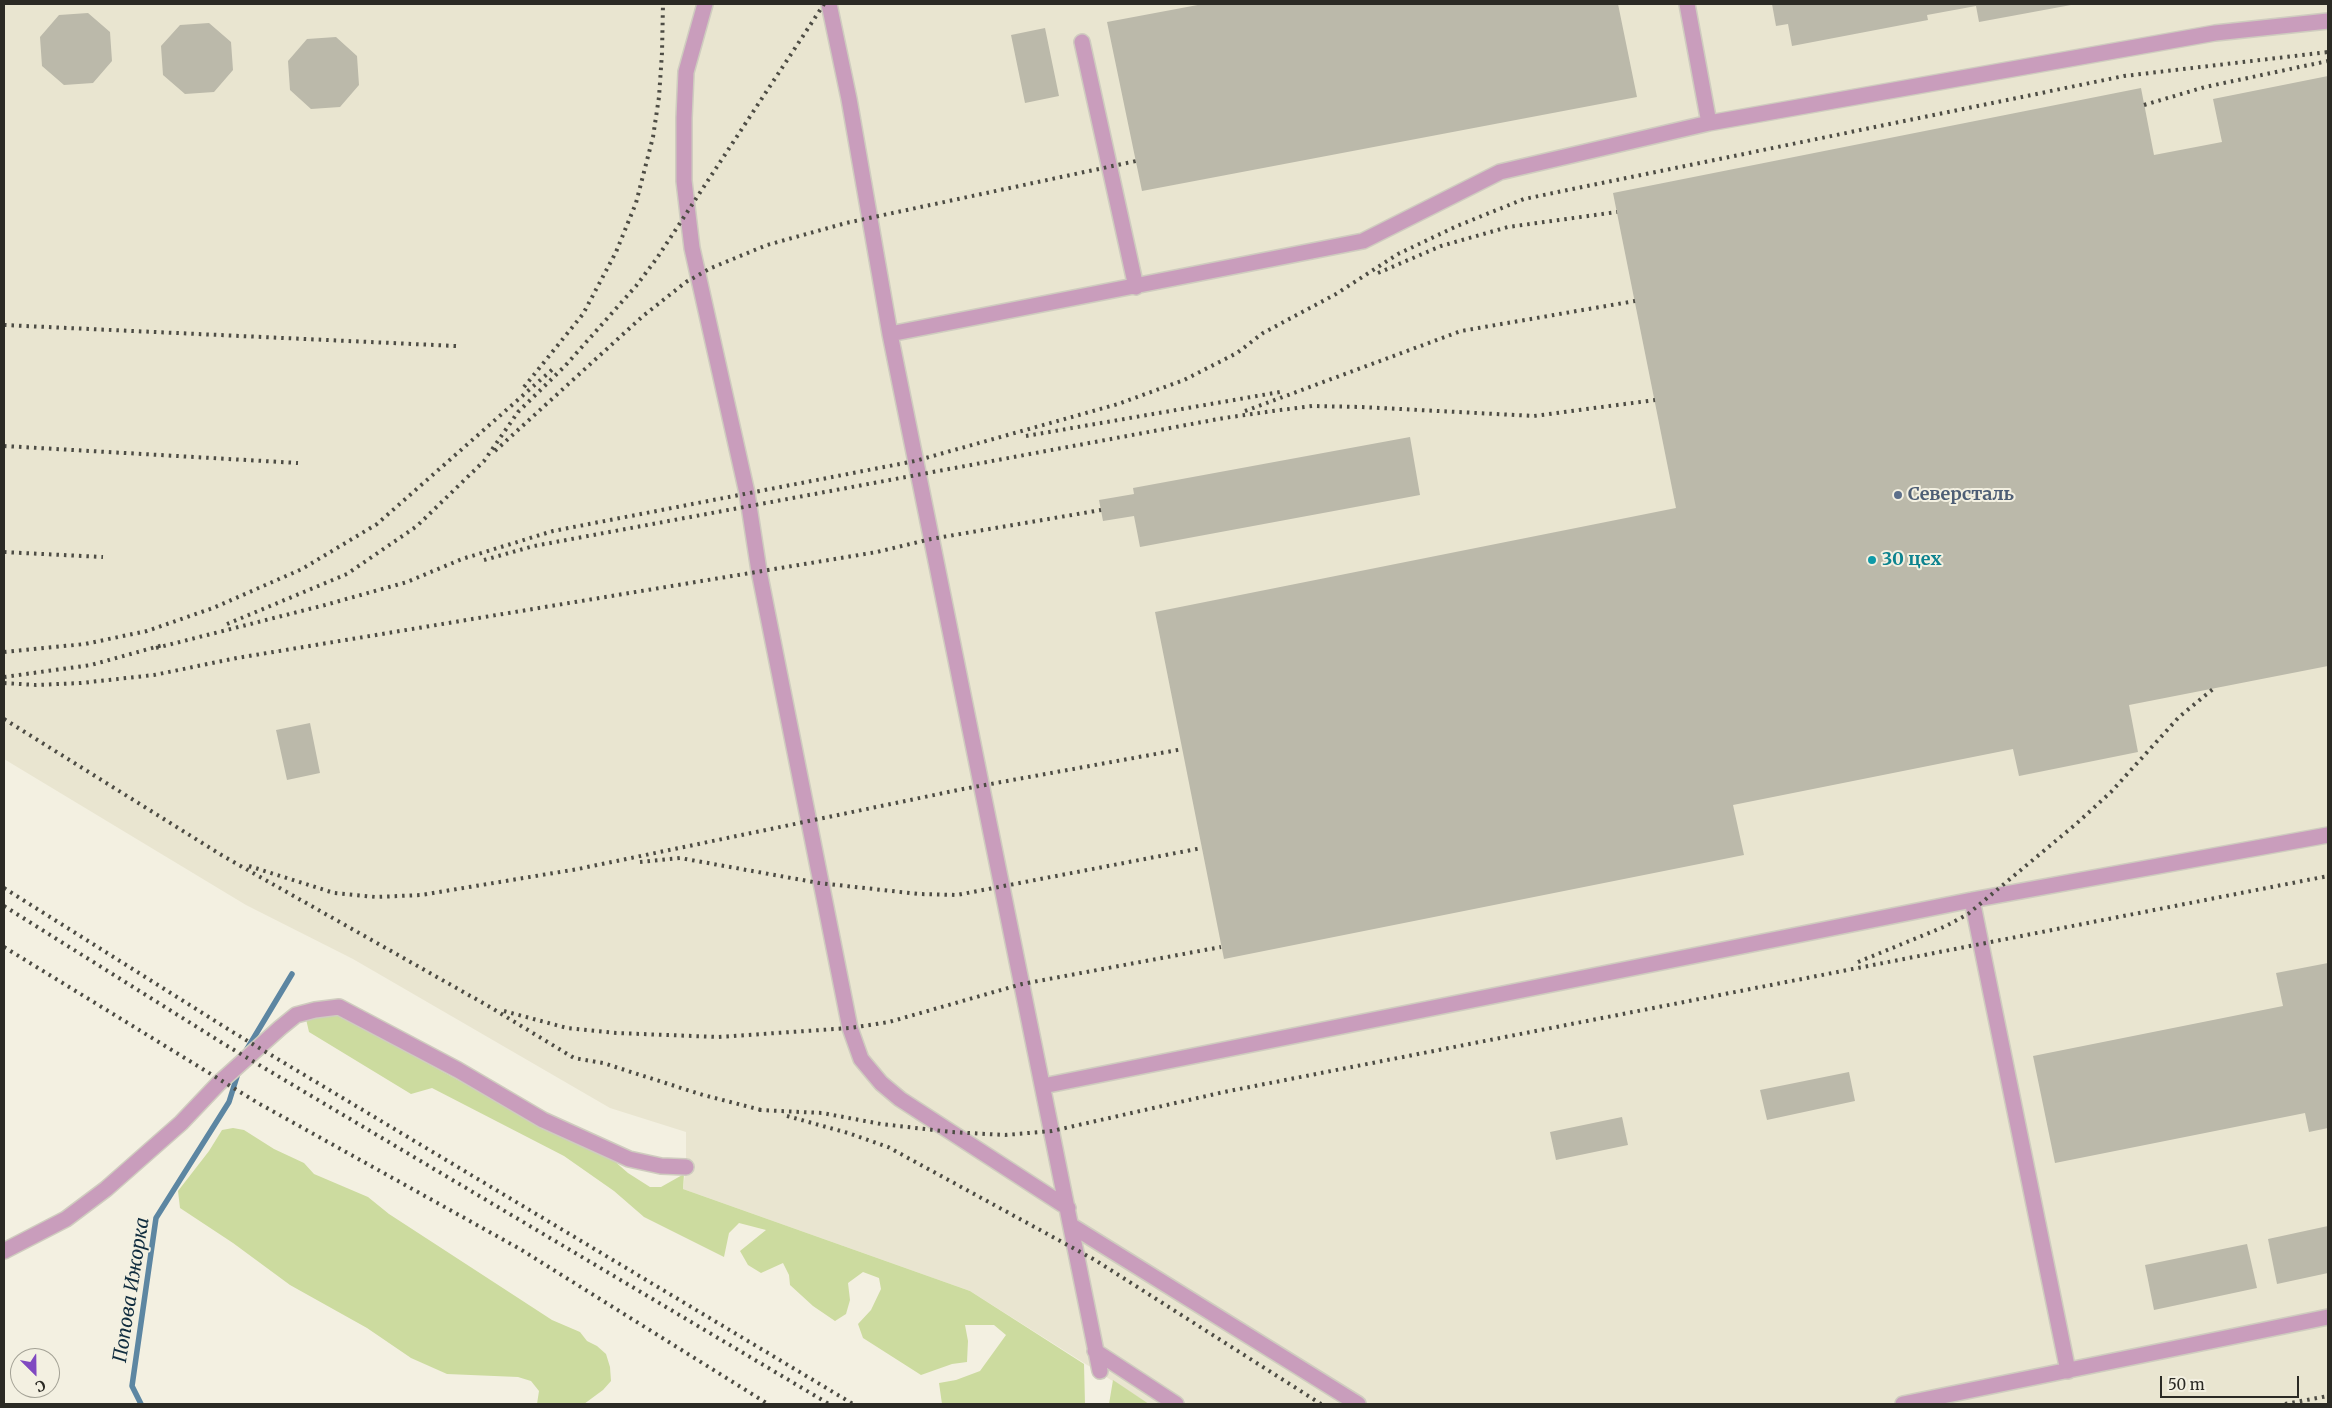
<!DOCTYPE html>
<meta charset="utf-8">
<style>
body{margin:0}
#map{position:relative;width:2332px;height:1408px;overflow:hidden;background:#f3f0e1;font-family:Merriweather,serif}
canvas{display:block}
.frame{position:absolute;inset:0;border:5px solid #2b2a24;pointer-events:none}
.north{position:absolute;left:10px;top:1348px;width:50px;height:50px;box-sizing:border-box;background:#f3f0e1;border:1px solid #a3a195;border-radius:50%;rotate:157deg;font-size:14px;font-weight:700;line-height:20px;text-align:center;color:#2b2a24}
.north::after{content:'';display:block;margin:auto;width:18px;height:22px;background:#8049c1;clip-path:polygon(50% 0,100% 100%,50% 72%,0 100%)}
.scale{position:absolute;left:2160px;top:1376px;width:139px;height:22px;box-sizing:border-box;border:2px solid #2b2a24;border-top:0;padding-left:6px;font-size:15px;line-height:18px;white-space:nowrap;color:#2b2a24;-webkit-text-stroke:4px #f3f0e1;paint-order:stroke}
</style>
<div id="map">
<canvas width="2332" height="1408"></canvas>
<div class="frame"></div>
<div class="north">С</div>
<div class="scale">50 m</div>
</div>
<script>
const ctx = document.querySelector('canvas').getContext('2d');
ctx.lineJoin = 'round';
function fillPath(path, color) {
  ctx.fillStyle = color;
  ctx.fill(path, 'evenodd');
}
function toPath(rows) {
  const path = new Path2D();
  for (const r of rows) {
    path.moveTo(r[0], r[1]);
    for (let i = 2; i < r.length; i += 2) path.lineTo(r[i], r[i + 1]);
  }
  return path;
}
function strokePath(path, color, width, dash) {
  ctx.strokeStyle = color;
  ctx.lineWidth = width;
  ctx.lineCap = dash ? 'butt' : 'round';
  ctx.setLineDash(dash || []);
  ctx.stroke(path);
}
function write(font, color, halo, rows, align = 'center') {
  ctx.font = font + ' Merriweather,serif';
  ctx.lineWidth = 4;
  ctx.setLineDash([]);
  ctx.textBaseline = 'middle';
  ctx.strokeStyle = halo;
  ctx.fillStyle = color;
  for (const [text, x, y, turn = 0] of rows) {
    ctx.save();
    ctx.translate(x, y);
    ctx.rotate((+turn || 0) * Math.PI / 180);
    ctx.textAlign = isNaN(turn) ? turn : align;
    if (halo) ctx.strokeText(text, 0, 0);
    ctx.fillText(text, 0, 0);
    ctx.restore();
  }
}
const built = toPath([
 [4,4,2328,4,2328,1404,1149,1404,970,1291,683,1189,686,1167,686,1132,610,1108,353,959,246,905,4,759]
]);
const green = toPath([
 [331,1011,539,1124,604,1152,628,1173,650,1187,661,1187,684,1174,683,1189,970,1291,1084,1364,1085,1404,942,1404,939,1383,956,1380,980,1371,1006,1335,994,1325,965,1325,968,1341,967,1362,952,1364,921,1375,863,1338,858,1324,871,1310,881,1289,879,1278,863,1272,848,1283,850,1300,846,1314,835,1321,813,1306,790,1285,789,1275,783,1263,761,1273,748,1265,740,1251,766,1230,739,1223,729,1233,724,1257,644,1217,614,1191,564,1156,432,1088,411,1094,309,1032,306,1019],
 [233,1128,244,1130,274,1149,304,1163,314,1174,368,1197,389,1214,552,1320,580,1332,587,1341,597,1346,606,1354,610,1367,611,1381,603,1390,584,1404,537,1404,539,1391,531,1381,518,1377,447,1374,411,1358,367,1328,290,1285,233,1243,180,1208,178,1191,209,1151,222,1130],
 [1113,1380,1149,1404,1109,1404]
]);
const stream = toPath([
 [244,1054,292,974],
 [141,1404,132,1386,156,1218,229,1102,239,1070]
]);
const building = toPath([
 [1203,4,1618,4,1637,97,1142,191,1107,22],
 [1772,4,2071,4,2071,5,1979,22,1976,6,1927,15,1928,20,1792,46,1788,24,1776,26],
 [88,13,110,32,112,61,93,83,64,85,42,66,40,37,59,15],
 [209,23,231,42,233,70,214,92,185,94,163,75,161,46,180,25],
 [1045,28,1059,96,1025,103,1011,35],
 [336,37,357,56,359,85,340,107,311,109,290,90,288,61,307,39],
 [2328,76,2328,666,2129,705,2138,752,2019,776,2013,749,1733,805,1744,855,1224,959,1155,612,1676,508,1613,193,2141,88,2154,155,2222,142,2213,99],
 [1410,437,1420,495,1140,547,1134,516,1103,521,1099,500,1134,494,1133,488],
 [310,723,320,773,287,780,276,730],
 [2328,963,2328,1128,2309,1132,2305,1113,2055,1163,2033,1056,2283,1006,2276,973],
 [1849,1072,1855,1101,1767,1120,1760,1090],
 [1622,1117,1628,1145,1556,1160,1550,1132],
 [2328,1226,2328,1273,2277,1284,2268,1239],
 [2247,1244,2257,1288,2154,1310,2145,1265]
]);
const minor = toPath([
 [705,4,686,72,684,118,684,181,692,248,747,493,759,571,850,1028,861,1059,881,1083,900,1099,1068,1208],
 [829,4,849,99,890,334,1100,1371],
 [1687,4,1709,123],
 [1082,42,1136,287],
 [890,334,1363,241,1500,172,1709,123,2215,33,2328,21],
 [1972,900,2068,1371],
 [1043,1086,1972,900,2328,835],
 [1072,1226,1358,1404],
 [4,1251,66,1219,106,1189,181,1123,219,1083,280,1028,296,1015,315,1010,339,1007,458,1070,543,1120,629,1159,661,1166,686,1167],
 [1095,1351,1176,1404],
 [1903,1404,2328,1317]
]);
const rail = toPath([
 [2144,105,2205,87,2328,61],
 [1378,273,1441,246,1508,227,1617,212],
 [4,325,456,346],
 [524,387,583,314,616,252,636,203,653,137,659,97,662,53,663,4],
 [1245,411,1461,331,1635,301],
 [1026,436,1280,392],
 [4,446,298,463],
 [495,451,643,316,686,282,711,268,767,245,846,223,1136,161],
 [4,552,103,557],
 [484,560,534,546,1224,418,1273,411,1312,406,1362,407,1534,416,1655,400],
 [227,624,347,574,417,526,484,461,518,412,565,366,636,286,657,258,824,4],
 [156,648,325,605,407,582,462,559,553,531,915,461,1118,404,1184,380,1237,353,1263,333,1336,294,1398,254,1457,226,1524,199,2124,76,2328,52],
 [4,652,85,644,147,631,213,608,302,569,377,524,554,368],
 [4,677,91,665,163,645],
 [4,683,36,685,81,683,154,675,237,658,877,552,931,539,1101,510],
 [4,719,223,856,490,1007,574,1058,603,1063,703,1095,765,1111],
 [640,862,680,858,819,883,919,894,957,895,1202,848],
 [249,866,334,893,376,897,421,895,578,869,963,789,1183,749],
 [4,888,231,1031,853,1404],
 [4,906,224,1044,829,1404],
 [4,947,258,1103,520,1249,768,1404],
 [1858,962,1946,926,1968,914,2076,824,2111,792,2179,717,2213,689],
 [504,1011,567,1028,616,1033,718,1037,850,1028,889,1022,1022,984,1221,947],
 [759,1110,822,1113,881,1124,951,1132,1005,1135,1052,1131,1224,1092,2328,876],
 [787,1116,848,1133,888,1147,1095,1260,1321,1404],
 [2285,1404,2328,1396]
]);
const markers = [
 [1898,495,5,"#5c6f8a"],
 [1872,560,5,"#0f9aa8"]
];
const serviceNames = [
 ["Северсталь",1908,495]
];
const cultureNames = [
 ["30 цех",1882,560]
];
const waterNames = [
 ["Попова Ижорка",132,1290,-81]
];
fillPath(built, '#e9e5d0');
fillPath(green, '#ccdb9f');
strokePath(stream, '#5c86a2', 5.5);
fillPath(building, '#bbb9aa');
strokePath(minor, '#cfccbf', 18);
strokePath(minor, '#c99dbc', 15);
strokePath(rail, '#4d4c44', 4, [2.5, 5]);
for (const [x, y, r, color] of markers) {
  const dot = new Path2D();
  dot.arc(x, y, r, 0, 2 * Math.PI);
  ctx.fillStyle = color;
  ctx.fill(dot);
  strokePath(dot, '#f3f0e1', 2);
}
write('bold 18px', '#4e5e75', '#f3f0e1', serviceNames, 'left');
write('bold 18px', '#0d838f', '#f3f0e1', cultureNames, 'left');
write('italic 19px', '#102c3e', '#f3f0e1', waterNames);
</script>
